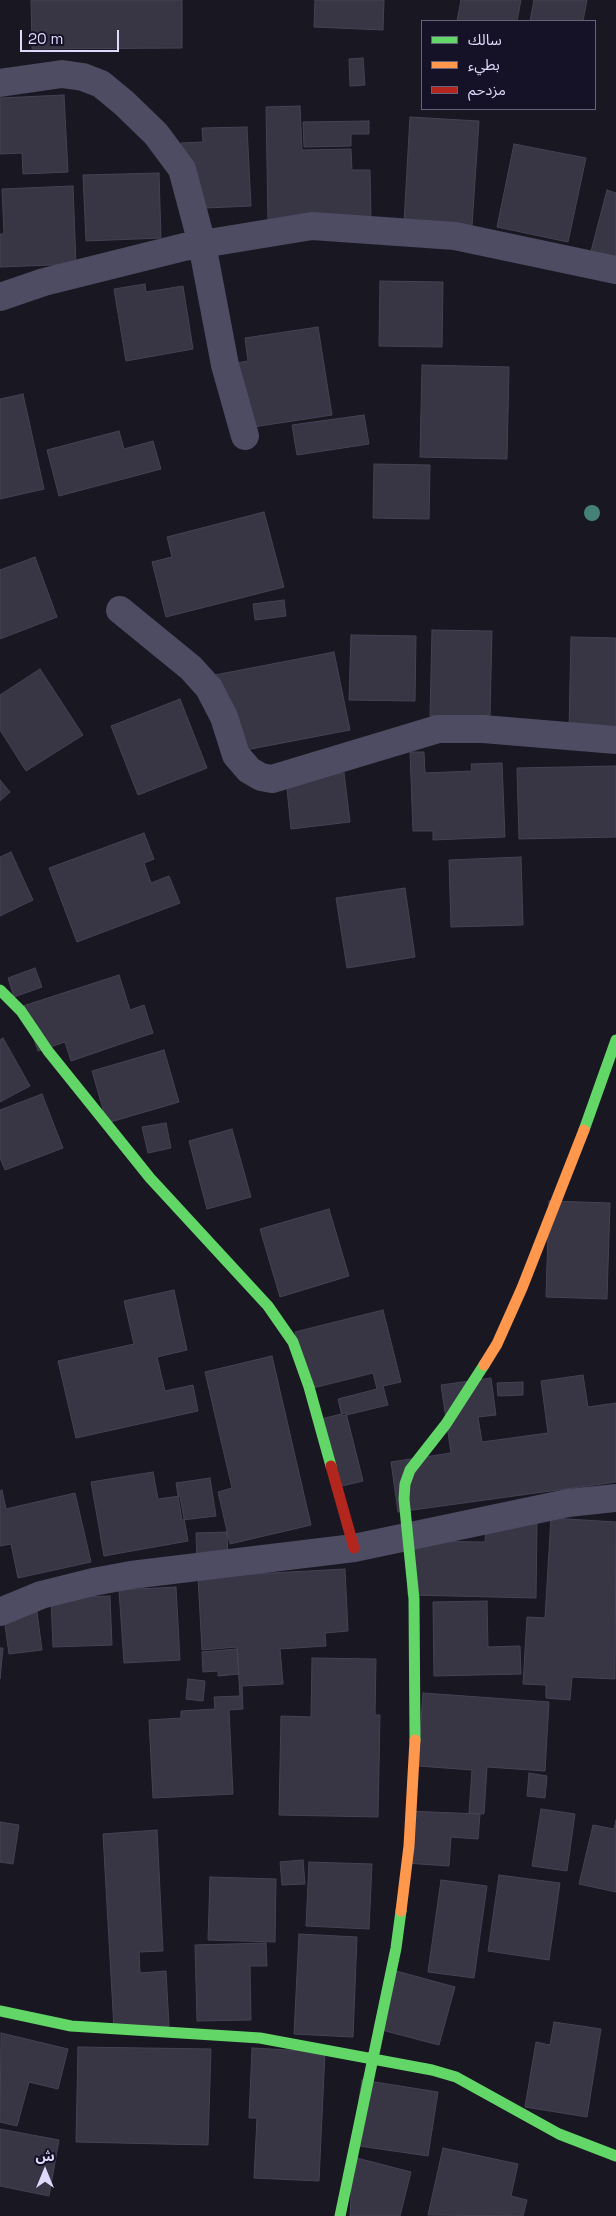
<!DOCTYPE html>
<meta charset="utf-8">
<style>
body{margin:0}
#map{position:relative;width:616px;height:2216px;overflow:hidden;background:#181722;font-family:"Space Grotesk","Noto Sans Arabic",sans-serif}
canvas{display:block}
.legend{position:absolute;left:421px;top:20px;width:175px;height:90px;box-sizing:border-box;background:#151227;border:1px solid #65627c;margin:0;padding:6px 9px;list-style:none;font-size:15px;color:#dedafc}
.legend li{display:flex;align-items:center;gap:10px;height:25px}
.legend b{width:25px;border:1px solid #65627c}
.north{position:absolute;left:20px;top:2146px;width:50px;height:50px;-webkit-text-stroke:4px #151227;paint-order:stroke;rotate:0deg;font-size:14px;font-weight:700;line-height:20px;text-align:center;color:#dedafc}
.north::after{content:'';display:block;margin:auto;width:18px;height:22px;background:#dedafc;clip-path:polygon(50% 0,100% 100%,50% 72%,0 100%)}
.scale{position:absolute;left:20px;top:30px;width:99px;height:22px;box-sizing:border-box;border:2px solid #dedafc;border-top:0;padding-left:6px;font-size:15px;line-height:18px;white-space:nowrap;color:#dedafc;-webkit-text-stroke:4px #151227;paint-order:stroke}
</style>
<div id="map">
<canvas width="616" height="2216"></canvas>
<ul class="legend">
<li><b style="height:6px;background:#63d668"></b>سالك</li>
<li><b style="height:6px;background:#ff974d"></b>بطيء</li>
<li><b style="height:6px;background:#b3261e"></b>مزدحم</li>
</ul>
<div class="north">ش</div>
<div class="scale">20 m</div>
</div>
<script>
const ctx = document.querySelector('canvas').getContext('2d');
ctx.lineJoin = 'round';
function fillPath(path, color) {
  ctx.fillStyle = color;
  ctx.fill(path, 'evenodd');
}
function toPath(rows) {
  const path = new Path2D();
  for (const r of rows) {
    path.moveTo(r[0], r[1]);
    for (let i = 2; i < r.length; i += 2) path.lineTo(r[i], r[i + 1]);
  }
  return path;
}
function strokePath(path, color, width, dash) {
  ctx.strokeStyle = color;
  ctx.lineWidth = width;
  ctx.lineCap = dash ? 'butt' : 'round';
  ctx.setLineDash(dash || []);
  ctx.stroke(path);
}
const building = toPath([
 [31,0,182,0,182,48,32,49,31,0],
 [315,0,384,0,383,30,314,27,315,0],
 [461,0,521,0,517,21,457,21,461,0],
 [534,0,587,0,583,21,530,21,534,0],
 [363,58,365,85,350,86,349,59,363,58],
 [64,95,68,172,23,174,22,153,0,154,0,98,64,95],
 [300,106,302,150,351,149,352,170,370,170,371,220,268,222,266,107,300,106],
 [410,117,479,121,472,226,404,222,410,117],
 [369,121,369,134,351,134,351,146,304,147,303,122,369,121],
 [247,127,251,206,184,209,181,143,203,142,202,128,247,127],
 [514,144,586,158,568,242,497,227,514,144],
 [159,173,161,238,86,241,83,175,159,173],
 [73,186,76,264,0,267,0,234,4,234,2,189,73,186],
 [607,190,616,193,616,262,590,255,607,190],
 [380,281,443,282,442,347,379,346,380,281],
 [145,284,146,292,183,286,193,349,126,361,114,289,145,284],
 [318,327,332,415,240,429,230,364,248,361,245,338,318,327],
 [422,365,509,367,507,459,420,457,422,365],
 [23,394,44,489,0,499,0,399,23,394],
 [364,415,369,444,297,455,292,425,364,415],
 [119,431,124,449,153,441,161,469,59,496,47,450,119,431],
 [374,464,430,465,429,519,373,518,374,464],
 [264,512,284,587,166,617,152,562,172,557,167,537,264,512],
 [35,557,57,617,0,639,0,570,35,557],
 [284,600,286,616,255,620,253,604,284,600],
 [432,630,492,631,490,717,430,716,432,630],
 [351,635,416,636,415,701,349,700,351,635],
 [571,637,616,638,616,732,569,731,571,637],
 [334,652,350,730,230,753,215,675,334,652],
 [40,669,83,735,26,771,0,730,0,695,40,669],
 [180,699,207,768,138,795,111,726,180,699],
 [410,752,424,752,425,773,472,771,471,764,502,763,505,837,433,840,433,831,413,831,410,752],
 [616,766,616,837,519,839,517,768,616,766],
 [344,773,350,822,291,829,286,779,344,773],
 [0,780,10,792,0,801,0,780],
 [144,833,154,859,144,863,151,883,169,876,180,903,77,942,49,868,144,833],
 [11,852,33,900,0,916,0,857,11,852],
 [521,857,523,925,451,927,449,860,521,857],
 [405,888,415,957,347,968,336,898,405,888],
 [35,968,42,987,14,997,8,978,35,968],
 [119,975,130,1010,144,1005,153,1033,71,1061,65,1042,38,1051,23,1006,119,975],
 [3,1038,30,1086,0,1102,0,1040,3,1038],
 [164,1050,179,1102,107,1123,92,1071,164,1050],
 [42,1094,63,1148,5,1170,0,1158,0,1110,42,1094],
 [166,1123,171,1148,148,1153,142,1127,166,1123],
 [232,1129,251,1197,207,1209,189,1141,232,1129],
 [549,1201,610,1203,607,1299,546,1297,549,1201],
 [329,1209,349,1276,280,1297,260,1229,329,1209],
 [174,1290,187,1350,157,1357,165,1391,193,1385,198,1411,76,1438,58,1361,134,1344,124,1301,174,1290],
 [383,1310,401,1382,383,1386,388,1405,342,1416,338,1399,377,1389,373,1373,309,1389,295,1332,383,1310],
 [272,1356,311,1525,230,1544,218,1492,232,1488,205,1372,272,1356],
 [583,1375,588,1407,616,1403,616,1482,398,1512,391,1462,451,1453,441,1385,491,1378,496,1415,478,1417,482,1442,548,1433,541,1381,583,1375],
 [523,1382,523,1395,498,1396,497,1383,523,1382],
 [346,1413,363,1481,338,1487,321,1419,346,1413],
 [153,1472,158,1499,180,1496,188,1541,104,1556,91,1482,153,1472],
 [210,1478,216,1516,182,1520,176,1483,210,1478],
 [2,1490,6,1509,75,1493,91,1562,18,1578,11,1544,0,1546,0,1491,2,1490],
 [551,1518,616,1522,615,1679,572,1677,570,1700,546,1698,546,1685,523,1684,527,1617,545,1618,551,1518],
 [486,1524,537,1524,536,1598,408,1595,409,1541,485,1542,486,1524],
 [227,1532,228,1559,197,1560,196,1533,227,1532],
 [345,1569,348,1631,325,1633,326,1646,280,1649,283,1684,242,1686,243,1709,229,1710,233,1794,153,1798,149,1720,181,1718,181,1711,215,1709,214,1697,240,1696,237,1647,202,1650,198,1577,345,1569],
 [176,1587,180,1660,124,1663,119,1590,176,1587],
 [110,1596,112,1645,53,1647,51,1598,110,1596],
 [487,1601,488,1647,520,1646,521,1674,434,1676,433,1602,487,1601],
 [37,1612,42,1650,9,1654,4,1617,37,1612],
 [0,1648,3,1648,0,1679,0,1648],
 [237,1649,239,1674,218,1676,218,1671,203,1672,202,1652,237,1649],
 [312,1658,376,1659,375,1715,380,1715,378,1817,279,1815,281,1716,311,1717,312,1658],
 [188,1679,205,1681,203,1701,186,1699,188,1679],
 [423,1693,549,1702,545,1771,487,1767,484,1814,469,1813,472,1770,418,1766,423,1693],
 [529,1773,547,1776,545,1798,527,1796,529,1773],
 [541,1809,575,1814,567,1871,532,1866,541,1809],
 [407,1811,480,1814,478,1839,451,1837,449,1866,405,1863,407,1811],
 [616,1820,616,1892,579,1884,593,1825,614,1829,616,1820],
 [0,1822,19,1825,13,1864,0,1862,0,1822],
 [157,1830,163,1951,139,1952,140,1973,166,1971,169,2026,114,2029,103,1834,157,1830],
 [303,1860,305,1884,282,1885,280,1862,303,1860],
 [309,1862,372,1864,369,1929,306,1926,309,1862],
 [499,1875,560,1883,549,1960,488,1951,499,1875],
 [210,1877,276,1879,275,1942,208,1940,210,1877],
 [441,1880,487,1886,474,1978,428,1972,441,1880],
 [299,1934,357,1937,353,2037,294,2034,299,1934],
 [266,1943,267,1966,250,1966,251,2020,197,2021,195,1945,266,1943],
 [389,1969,455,1987,439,2045,374,2028,389,1969],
 [554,2022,601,2029,587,2117,525,2107,536,2042,550,2045,554,2022],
 [1,2033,68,2049,58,2089,29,2082,17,2126,0,2122,1,2033],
 [78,2047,211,2049,208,2145,76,2142,78,2047],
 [252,2048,325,2052,319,2181,254,2178,257,2118,249,2118,252,2048],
 [362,2080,438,2092,428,2156,352,2145,362,2080],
 [0,2129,59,2140,49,2196,0,2186,0,2129],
 [443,2148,518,2164,511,2196,527,2200,523,2216,428,2215,443,2148],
 [353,2157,411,2172,400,2216,350,2216,353,2157]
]);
const street = toPath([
 [0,83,62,74,83,77,101,84,124,103,156,134,182,169,202,244,225,365,245,436],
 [0,297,44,282,184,247,312,226,455,236,616,270],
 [120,610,191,668,209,688,224,717,236,755,249,770,261,777,272,779,438,729,483,729,616,740],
 [0,1612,41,1595,93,1582,131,1575,354,1548,568,1503,616,1498]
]);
const fast = toPath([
 [0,990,21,1011,48,1051,150,1178,268,1306,293,1342,309,1387,331,1466],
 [584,1130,616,1040],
 [415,1740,414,1599,404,1499,405,1484,410,1470,446,1424,484,1365],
 [0,2011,71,2026,260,2038,432,2070,456,2077,559,2134,616,2156],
 [340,2216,396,1948,401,1911]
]);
const slow = toPath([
 [484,1365,497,1344,522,1288,584,1130],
 [401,1911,409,1846,415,1740]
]);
const jam = toPath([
 [331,1466,354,1548]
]);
const trees = [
 [592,513]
];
fillPath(building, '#383544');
strokePath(building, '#454255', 1);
strokePath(street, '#4d4c62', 28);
strokePath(fast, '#63d668', 11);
strokePath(slow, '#ff974d', 11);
strokePath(jam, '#b3261e', 11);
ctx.fillStyle = '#468177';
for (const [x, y] of trees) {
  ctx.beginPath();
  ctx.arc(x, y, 8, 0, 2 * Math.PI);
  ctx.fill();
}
</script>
